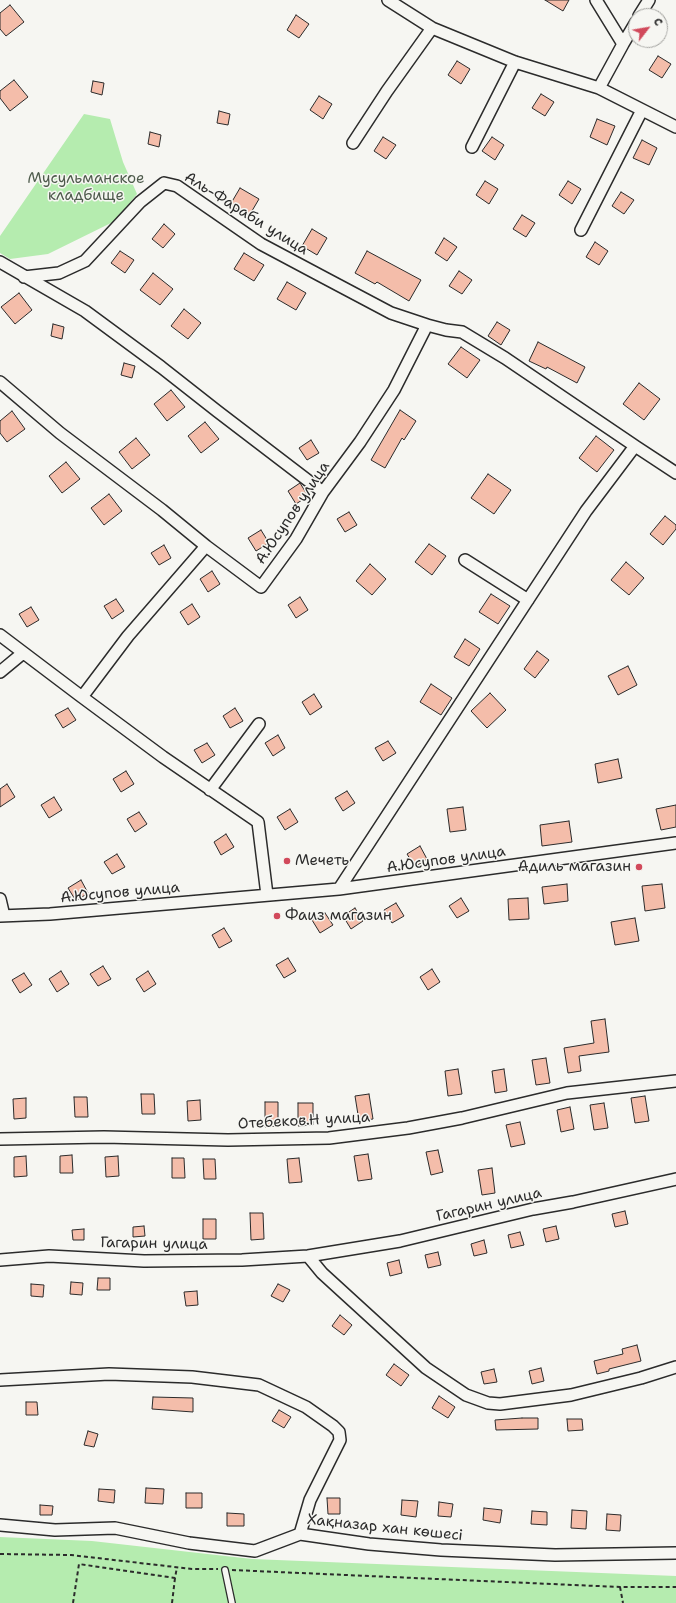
<!DOCTYPE html>
<meta charset="utf-8">
<style>
body{margin:0}
#map{position:relative;width:676px;height:1603px;overflow:hidden;background:#f6f6f2;font-family:"Shantell Sans",sans-serif}
canvas{display:block}
.north{position:absolute;left:628px;top:8px;width:40px;height:40px;box-sizing:border-box;background:#f6f6f2;border:1px solid #a5a5a2;border-radius:50%;rotate:59deg;font-size:11px;font-weight:700;line-height:16px;text-align:center;color:#2b2b2b}
.north::after{content:'';display:block;margin:auto;width:14px;height:18px;background:#d1495b;clip-path:polygon(50% 0,100% 100%,50% 72%,0 100%)}
</style>
<div id="map">
<canvas width="676" height="1603"></canvas>
<div class="north">С</div>
</div>
<script>
const ctx = document.querySelector('canvas').getContext('2d');
ctx.lineJoin = 'round';
function fillPath(path, color) {
  ctx.fillStyle = color;
  ctx.fill(path, 'evenodd');
}
function toPath(rows) {
  const path = new Path2D();
  for (const r of rows) {
    path.moveTo(r[0], r[1]);
    for (let i = 2; i < r.length; i += 2) path.lineTo(r[i], r[i + 1]);
  }
  return path;
}
function strokePath(path, color, width, dash) {
  ctx.strokeStyle = color;
  ctx.lineWidth = width;
  ctx.lineCap = dash ? 'butt' : 'round';
  ctx.setLineDash(dash || []);
  ctx.stroke(path);
}
function write(font, color, halo, rows, align = 'center') {
  ctx.font = font + ' "Shantell Sans",sans-serif';
  ctx.lineWidth = 3;
  ctx.setLineDash([]);
  ctx.textBaseline = 'middle';
  ctx.strokeStyle = halo;
  ctx.fillStyle = color;
  for (const [text, x, y, turn = 0] of rows) {
    ctx.save();
    ctx.translate(x, y);
    ctx.rotate((+turn || 0) * Math.PI / 180);
    ctx.textAlign = isNaN(turn) ? turn : align;
    if (halo) ctx.strokeText(text, 0, 0);
    ctx.fillText(text, 0, 0);
    ctx.restore();
  }
}
const green = toPath([
 [84,114,110,119,123,162,137,194,115,221,48,254,10,259,0,253,0,236],
 [0,1537,92,1541,252,1559,676,1576,676,1603,0,1603]
]);
const building = toPath([
 [545,0,569,0,563,11,545,0],
 [10,5,24,22,6,36,0,29,0,13,10,5],
 [296,15,309,24,299,38,287,30,296,15],
 [658,56,671,64,662,78,649,70,658,56],
 [457,61,470,69,461,84,448,75,457,61],
 [14,80,28,97,10,111,0,98,0,91,14,80],
 [93,81,104,83,102,95,91,92,93,81],
 [541,94,554,102,545,116,532,108,541,94],
 [319,96,332,104,323,119,310,110,319,96],
 [219,111,230,114,228,125,217,123,219,111],
 [597,119,615,126,607,145,590,137,597,119],
 [150,132,161,135,159,147,148,144,150,132],
 [383,137,396,145,386,159,374,151,383,137],
 [492,137,504,145,495,160,482,151,492,137],
 [642,140,657,148,649,165,633,158,642,140],
 [485,181,498,189,489,204,476,195,485,181],
 [568,181,581,189,572,204,559,195,568,181],
 [240,188,259,199,249,216,230,205,240,188],
 [621,192,634,200,624,214,612,206,621,192],
 [522,215,535,223,526,237,513,229,522,215],
 [164,224,175,234,163,248,152,239,164,224],
 [312,229,327,238,317,255,302,246,312,229],
 [444,238,457,247,447,261,435,253,444,238],
 [595,242,608,251,599,265,586,257,595,242],
 [120,251,134,260,125,273,111,263,120,251],
 [367,251,421,280,409,301,377,282,375,284,355,273,367,251],
 [244,253,264,265,254,281,234,269,244,253],
 [459,271,472,280,462,294,449,286,459,271],
 [153,273,173,289,160,305,140,290,153,273],
 [287,282,306,293,296,310,277,299,287,282],
 [19,293,32,310,15,324,1,307,19,293],
 [184,309,201,323,188,339,171,326,184,309],
 [497,322,510,330,501,345,488,336,497,322],
 [53,324,64,327,62,339,51,336,53,324],
 [538,342,585,367,577,383,547,367,546,369,529,361,538,342],
 [461,347,480,360,467,378,448,364,461,347],
 [124,363,135,366,132,378,121,375,124,363],
 [639,383,660,399,644,420,623,404,639,383],
 [171,390,185,407,167,421,154,404,171,390],
 [400,410,416,421,404,440,402,438,385,468,371,460,400,410],
 [12,411,25,429,7,442,0,433,0,421,12,411],
 [205,422,219,439,201,453,188,436,205,422],
 [596,436,614,450,597,472,579,458,596,436],
 [136,438,150,455,132,469,119,452,136,438],
 [311,440,319,453,307,460,299,448,311,440],
 [66,462,80,479,62,493,49,476,66,462],
 [488,474,511,490,494,514,471,498,488,474],
 [300,483,308,496,296,504,288,491,300,483],
 [109,494,122,511,104,525,91,508,109,494],
 [349,512,357,525,345,532,337,519,349,512],
 [665,516,676,525,676,529,663,545,650,534,665,516],
 [261,530,269,543,256,551,248,538,261,530],
 [429,544,446,556,432,575,415,562,429,544],
 [164,545,171,558,159,565,151,553,164,545],
 [626,562,644,578,629,595,611,580,626,562],
 [370,564,386,579,372,595,356,581,370,564],
 [212,571,220,584,208,592,200,579,212,571],
 [491,594,510,606,498,624,479,612,491,594],
 [300,597,308,610,296,618,288,605,300,597],
 [116,599,124,611,112,619,104,606,116,599],
 [192,604,200,617,188,625,180,612,192,604],
 [31,607,39,620,27,627,19,614,31,607],
 [465,639,480,649,469,666,454,657,465,639],
 [537,651,549,660,535,678,524,669,537,651],
 [628,666,637,685,618,695,608,676,628,666],
 [431,684,452,698,441,715,420,702,431,684],
 [490,693,506,710,487,728,471,711,490,693],
 [314,694,322,707,310,715,302,702,314,694],
 [68,708,76,720,63,728,55,715,68,708],
 [235,708,243,721,230,728,223,716,235,708],
 [278,735,285,748,273,756,265,743,278,735],
 [388,741,396,753,383,761,375,748,388,741],
 [207,743,215,755,202,763,194,750,207,743],
 [618,759,622,778,598,783,595,764,618,759],
 [126,771,134,784,121,792,113,779,126,771],
 [7,784,15,797,0,807,0,789,7,784],
 [347,791,355,803,343,811,335,798,347,791],
 [54,797,62,810,49,818,41,805,54,797],
 [676,805,676,827,661,830,656,809,676,805],
 [463,807,466,830,450,832,447,809,463,807],
 [290,809,298,822,285,830,277,817,290,809],
 [139,812,147,824,135,832,127,819,139,812],
 [569,821,572,842,542,846,540,825,569,821],
 [226,834,234,847,221,855,214,842,226,834],
 [420,846,427,859,415,867,407,854,420,846],
 [117,854,125,867,112,874,104,862,117,854],
 [81,880,88,893,76,901,68,888,81,880],
 [567,884,568,901,544,904,542,887,567,884],
 [662,884,665,908,645,911,642,886,662,884],
 [461,898,469,911,457,918,449,906,461,898],
 [528,898,529,919,509,920,508,899,528,898],
 [396,903,404,916,392,923,384,910,396,903],
 [355,908,363,921,351,929,343,916,355,908],
 [325,913,333,925,320,933,312,920,325,913],
 [635,918,639,941,615,945,611,922,635,918],
 [224,928,232,941,219,948,212,935,224,928],
 [288,958,296,971,284,978,276,965,288,958],
 [103,966,111,979,98,986,90,974,103,966],
 [432,969,440,982,428,990,420,977,432,969],
 [61,971,69,984,57,992,49,979,61,971],
 [148,971,156,984,144,992,136,979,148,971],
 [24,973,32,985,20,993,12,980,24,973],
 [605,1019,609,1052,579,1056,581,1071,568,1073,564,1048,594,1043,591,1021,605,1019],
 [546,1058,550,1083,536,1085,532,1060,546,1058],
 [458,1069,462,1094,448,1096,445,1071,458,1069],
 [504,1069,507,1091,495,1093,492,1071,504,1069],
 [141,1094,154,1094,155,1114,142,1114,141,1094],
 [369,1094,373,1119,359,1121,355,1096,369,1094],
 [645,1096,649,1121,635,1123,631,1098,645,1096],
 [74,1097,87,1097,88,1117,75,1117,74,1097],
 [26,1098,26,1118,14,1119,13,1099,26,1098],
 [200,1100,201,1120,188,1121,187,1101,200,1100],
 [265,1102,278,1102,278,1126,265,1127,265,1102],
 [298,1103,313,1103,313,1125,298,1126,298,1103],
 [604,1103,608,1128,594,1130,590,1105,604,1103],
 [570,1107,574,1129,561,1132,557,1110,570,1107],
 [520,1122,525,1144,511,1147,506,1125,520,1122],
 [438,1150,443,1172,431,1175,426,1152,438,1150],
 [368,1154,372,1179,358,1181,354,1156,368,1154],
 [72,1155,73,1173,60,1173,60,1156,72,1155],
 [26,1156,27,1176,14,1177,14,1157,26,1156],
 [118,1156,119,1176,106,1177,105,1157,118,1156],
 [172,1158,184,1158,185,1178,172,1178,172,1158],
 [299,1158,302,1182,289,1183,287,1159,299,1158],
 [203,1159,215,1159,216,1179,204,1179,203,1159],
 [492,1168,495,1193,482,1195,478,1170,492,1168],
 [625,1211,628,1224,615,1227,612,1214,625,1211],
 [250,1213,263,1213,264,1239,251,1240,250,1213],
 [203,1219,216,1219,216,1239,203,1239,203,1219],
 [144,1226,145,1236,133,1237,133,1227,144,1226],
 [556,1226,559,1239,546,1242,543,1229,556,1226],
 [84,1229,84,1240,73,1240,72,1230,84,1229],
 [520,1232,524,1245,511,1248,508,1235,520,1232],
 [484,1240,487,1253,474,1256,471,1244,484,1240],
 [438,1252,441,1265,428,1268,425,1255,438,1252],
 [399,1260,402,1273,390,1276,387,1263,399,1260],
 [98,1278,110,1278,110,1290,97,1290,98,1278],
 [71,1282,83,1283,82,1295,70,1294,71,1282],
 [31,1284,44,1285,43,1297,31,1296,31,1284],
 [278,1284,290,1290,283,1302,271,1296,278,1284],
 [197,1291,198,1305,186,1306,184,1292,197,1291],
 [340,1315,352,1325,344,1335,332,1326,340,1315],
 [637,1345,641,1361,609,1369,609,1371,597,1374,594,1361,623,1354,622,1349,637,1345],
 [394,1364,409,1375,401,1386,386,1375,394,1364],
 [541,1368,544,1381,532,1384,529,1371,541,1368],
 [494,1369,497,1382,484,1384,481,1372,494,1369],
 [439,1396,455,1407,448,1418,432,1408,439,1396],
 [153,1397,193,1398,193,1412,152,1409,153,1397],
 [26,1402,37,1402,38,1415,26,1415,26,1402],
 [279,1410,291,1417,284,1428,272,1421,279,1410],
 [522,1418,538,1418,538,1429,496,1430,495,1420,522,1418],
 [567,1419,582,1419,583,1430,568,1431,567,1419],
 [88,1431,98,1434,94,1447,84,1445,88,1431],
 [146,1488,164,1489,163,1504,145,1503,146,1488],
 [99,1489,115,1490,114,1503,98,1501,99,1489],
 [186,1493,202,1493,202,1508,186,1508,186,1493],
 [327,1498,340,1498,340,1514,328,1514,327,1498],
 [402,1500,418,1501,416,1517,401,1515,402,1500],
 [439,1502,453,1504,451,1517,438,1516,439,1502],
 [40,1505,53,1506,52,1515,40,1515,40,1505],
 [484,1508,502,1510,500,1523,483,1520,484,1508],
 [572,1510,587,1511,586,1529,571,1528,572,1510],
 [532,1511,547,1512,547,1525,531,1524,532,1511],
 [227,1513,244,1514,244,1526,227,1526,227,1513],
 [607,1514,621,1515,620,1531,606,1530,607,1514]
]);
const path = toPath([
 [0,1554,71,1555,192,1569,218,1569],
 [232,1570,620,1587,676,1587],
 [620,1587,623,1603],
 [73,1603,79,1564,175,1578,177,1567],
 [172,1603,175,1578]
]);
const lane = toPath([
 [225,1570,232,1603]
]);
const street = toPath([
 [388,0,432,28,515,62,599,88,676,127],
 [596,0,623,44,599,88],
 [639,16,649,0],
 [623,44,636,22],
 [353,143,387,91,432,28],
 [472,147,515,62],
 [581,230,642,110],
 [0,262,85,311,161,367,217,411,323,492],
 [24,277,59,273,85,261,140,202,164,183,177,186,261,244,323,277,391,313,427,325],
 [0,382,60,433,162,510,206,546],
 [465,560,528,600],
 [0,635,82,697],
 [0,672,23,653],
 [210,790,259,724],
 [339,889,586,511,635,446,676,473],
 [267,895,258,822,163,757,82,697,128,636,206,546,261,587,296,539,323,492,360,442,394,390,427,325,446,330,462,332,505,358,635,446],
 [0,899,4,916],
 [0,916,50,914,339,889,676,843],
 [0,1139,104,1137,228,1140,329,1138,408,1128,462,1118,567,1093,676,1081],
 [308,1256,322,1273,426,1368,466,1395,488,1403,500,1404,571,1395,641,1378,676,1367],
 [0,1260,49,1256,144,1261,242,1260,308,1256,400,1241,533,1209,573,1202,676,1179],
 [0,1380,109,1374,192,1377,259,1385,306,1407,333,1426,339,1432,340,1440,310,1500,300,1534],
 [0,1525,55,1530,115,1528,189,1543,255,1551,300,1534,369,1544,441,1550,555,1555,676,1553]
]);
const markers = [
 [287,861,4,"#d1495b"],
 [639,867,4,"#d1495b"],
 [277,916,4,"#d1495b"]
];
const parkNames = [
 ["Мусульманское",86,179],
 ["кладбище",86,196]
];
const streetNames = [
 ["Аль-Фараби улица",246,214,32],
 ["А.Юсупов улица",293,513,-56],
 ["А.Юсупов улица",446,860,-8],
 ["А.Юсупов улица",120,893,-5],
 ["Отебеков.Н улица",304,1121,-3],
 ["Гагарин улица",489,1205,-13],
 ["Гагарин улица",154,1244,1],
 ["Хақназар хан көшесі",385,1528,6]
];
const poiNames = [
 ["Мечеть",295,861],
 ["Адиль магазин",631,867,"right"],
 ["Фаиз магазин",285,916]
];
fillPath(green, '#b5ecaf');
fillPath(building, '#f4bdaa');
strokePath(building, '#2b2b2b', 1);
strokePath(lane, '#2b2b2b', 8);
strokePath(street, '#2b2b2b', 14);
strokePath(path, '#2b2b2b', 2, [4, 3]);
strokePath(lane, '#f6f6f2', 5.5);
strokePath(street, '#f6f6f2', 11);
for (const [x, y, r, color] of markers) {
  const dot = new Path2D();
  dot.arc(x, y, r, 0, 2 * Math.PI);
  ctx.fillStyle = color;
  ctx.fill(dot);
  strokePath(dot, '#f6f6f2', 1.5);
}
write('15px', '#4e5b4c', '#f6f6f2', parkNames);
write('15px', '#2b2b2b', '#f6f6f2', streetNames);
write('15px', '#2b2b2b', '#f6f6f2', poiNames, 'left');
</script>
